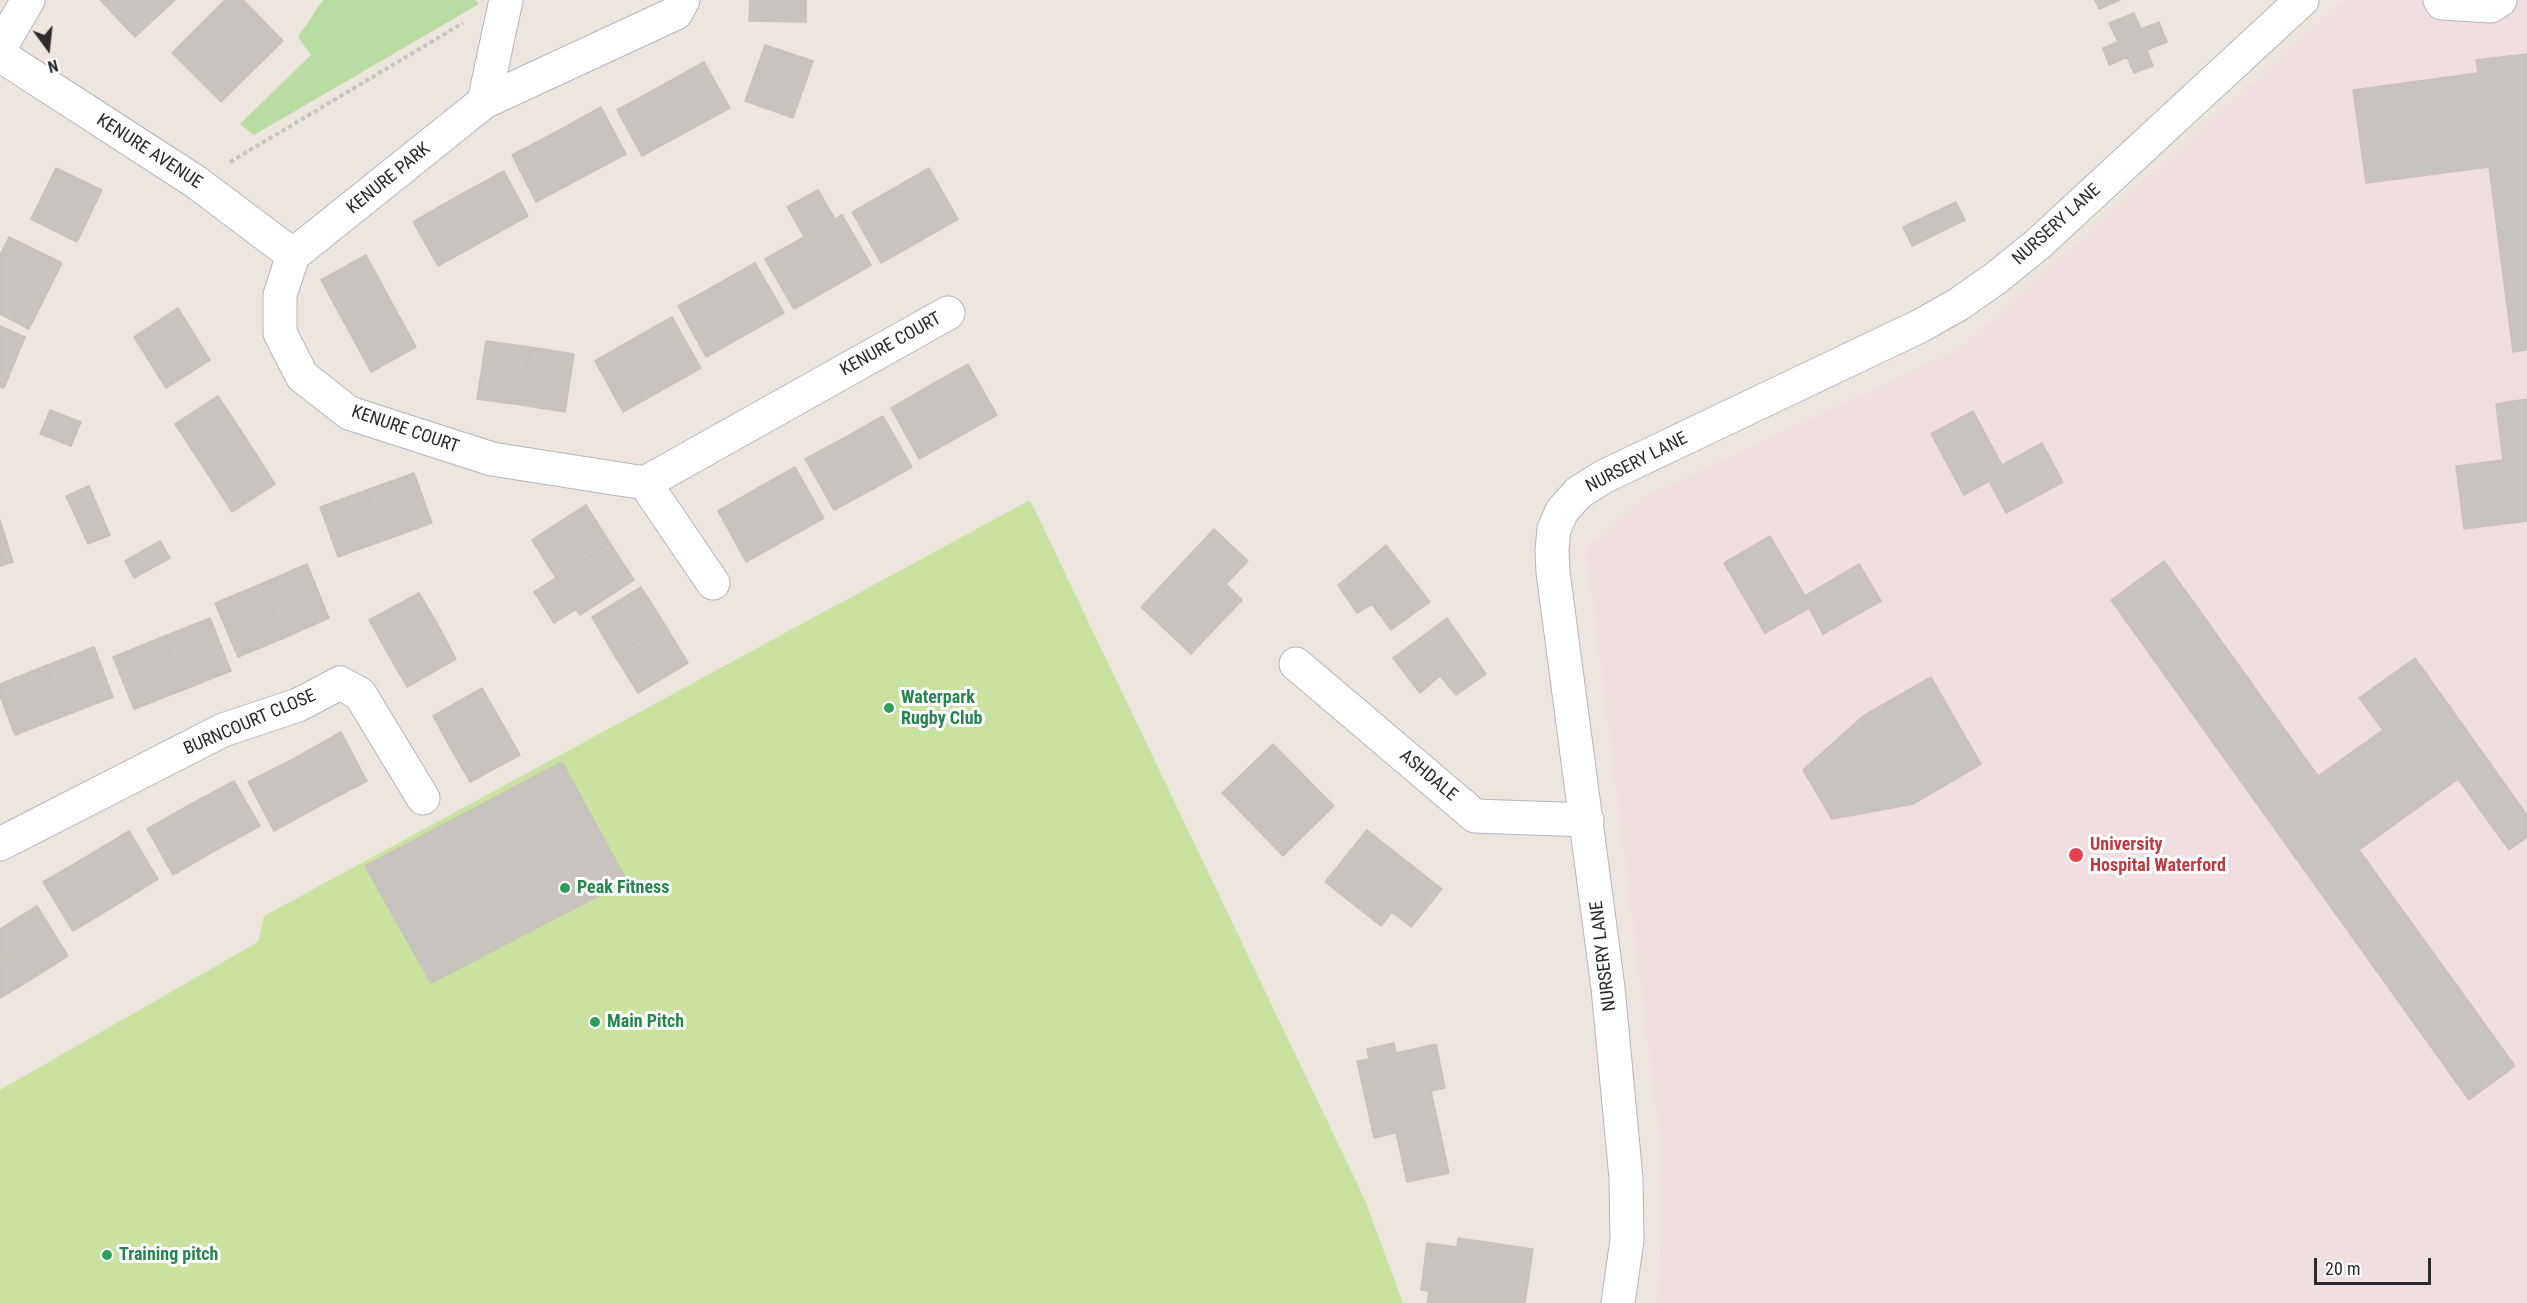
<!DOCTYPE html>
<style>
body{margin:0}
#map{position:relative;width:2527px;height:1303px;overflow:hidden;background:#ece6df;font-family:"Roboto Condensed",sans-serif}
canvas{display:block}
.north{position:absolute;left:18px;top:18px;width:60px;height:60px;-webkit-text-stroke:4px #fff;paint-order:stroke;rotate:165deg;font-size:16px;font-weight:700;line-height:24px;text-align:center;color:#2b2b2b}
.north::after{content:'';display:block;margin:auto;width:21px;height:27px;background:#2b2b2b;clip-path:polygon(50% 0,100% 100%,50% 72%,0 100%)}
.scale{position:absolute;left:2314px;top:1258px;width:117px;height:27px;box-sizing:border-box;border:3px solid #2b2b2b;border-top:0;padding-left:8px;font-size:18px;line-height:21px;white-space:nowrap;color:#2b2b2b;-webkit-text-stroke:4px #fff;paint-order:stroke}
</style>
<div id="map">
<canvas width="2527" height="1303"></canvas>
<div class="north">N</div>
<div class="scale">20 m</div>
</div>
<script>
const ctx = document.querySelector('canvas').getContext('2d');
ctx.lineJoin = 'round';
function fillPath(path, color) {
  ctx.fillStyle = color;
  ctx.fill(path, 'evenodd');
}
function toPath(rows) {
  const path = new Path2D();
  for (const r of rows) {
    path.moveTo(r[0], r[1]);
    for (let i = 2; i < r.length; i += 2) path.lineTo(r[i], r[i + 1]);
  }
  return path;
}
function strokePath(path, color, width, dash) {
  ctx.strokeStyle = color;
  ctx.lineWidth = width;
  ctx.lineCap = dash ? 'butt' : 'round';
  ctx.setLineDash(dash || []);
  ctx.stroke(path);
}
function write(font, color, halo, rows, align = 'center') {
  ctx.font = font + ' "Roboto Condensed",sans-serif';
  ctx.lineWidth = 6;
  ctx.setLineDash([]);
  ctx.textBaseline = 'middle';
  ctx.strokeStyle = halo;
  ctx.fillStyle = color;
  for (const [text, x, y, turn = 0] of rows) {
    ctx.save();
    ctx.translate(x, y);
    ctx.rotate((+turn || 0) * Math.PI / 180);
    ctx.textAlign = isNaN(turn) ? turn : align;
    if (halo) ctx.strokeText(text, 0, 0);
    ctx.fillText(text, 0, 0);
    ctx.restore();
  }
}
const medical = toPath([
 [2344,0,2527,0,2527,1303,1656,1303,1659,1281,1663,1160,1586,549,1647,496,1962,348]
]);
const green = toPath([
 [323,0,475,0,479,4,254,135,240,124,311,55,298,37]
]);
const pitch = toPath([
 [1030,500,1365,1200,1403,1303,0,1303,0,1090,258,942,264,916]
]);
const building = toPath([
 [100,0,175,0,135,37,100,0],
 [225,0,243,0,283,41,221,102,172,53,225,0],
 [750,0,806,0,806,22,749,21,750,0],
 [2095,0,2120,0,2099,9,2095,0],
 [2134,13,2141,29,2159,22,2167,42,2147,50,2153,66,2134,73,2127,57,2109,65,2103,48,2118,42,2109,23,2134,13],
 [765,45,813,61,793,118,745,101,765,45],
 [2527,54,2527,350,2513,352,2489,167,2366,183,2353,90,2478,73,2476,60,2527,54],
 [704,62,730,108,686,132,661,86,704,62],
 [661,86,686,132,642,156,617,110,661,86],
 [601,107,626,154,581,178,556,132,601,107],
 [556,132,581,178,536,202,512,155,556,132],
 [56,168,102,190,77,242,31,219,56,168],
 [929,168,958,219,920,241,891,190,929,168],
 [504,171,528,216,483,241,458,196,504,171],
 [818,190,835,219,842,215,871,265,833,287,787,207,818,190],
 [891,190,920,241,881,263,852,212,891,190],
 [458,196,483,241,438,266,413,222,458,196],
 [1956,202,1965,220,1912,246,1903,227,1956,202],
 [9,237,62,263,29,329,0,314,0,255,9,237],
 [804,237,833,287,794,309,765,259,804,237],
 [366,255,391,301,346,326,321,280,366,255],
 [755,263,784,313,745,335,716,285,755,263],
 [716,285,745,335,706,357,678,306,716,285],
 [391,301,416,347,371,372,346,326,391,301],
 [178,308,210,360,166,388,134,337,178,308],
 [672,317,701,368,662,390,633,339,672,317],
 [0,326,25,337,4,388,0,387,0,326],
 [633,339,662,390,623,412,595,361,633,339],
 [486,341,530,347,521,405,477,399,486,341],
 [530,347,574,354,565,412,521,405,530,347],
 [968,364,997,415,958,437,929,386,968,364],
 [929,386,958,437,919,459,891,408,929,386],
 [218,396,247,440,204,468,175,424,218,396],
 [2527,399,2527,521,2464,529,2456,466,2503,460,2496,404,2527,399],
 [50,410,81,422,71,446,40,434,50,410],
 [1973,411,2002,465,2042,443,2063,482,2006,513,1989,481,1964,495,1931,434,1973,411],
 [883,416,912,467,873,489,844,438,883,416],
 [844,438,873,489,834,510,805,459,844,438],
 [247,440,275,484,232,512,204,468,247,440],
 [795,467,824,518,785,540,756,489,795,467],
 [414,473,432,523,385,540,367,490,414,473],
 [89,486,110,535,88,544,66,496,89,486],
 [756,489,785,540,746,562,718,511,756,489],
 [367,490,385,540,338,557,320,507,367,490],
 [586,505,610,543,556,578,532,540,586,505],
 [0,520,13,562,0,566,0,520],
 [1214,529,1248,561,1226,584,1242,600,1191,654,1141,607,1214,529],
 [1770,536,1805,596,1859,564,1881,601,1823,634,1809,608,1765,633,1724,563,1770,536],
 [160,541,170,558,134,578,125,561,160,541],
 [610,543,634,580,580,615,576,609,554,623,534,592,610,543],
 [1386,545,1430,602,1391,630,1372,604,1357,613,1338,585,1386,545],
 [2164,561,2318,776,2383,730,2359,698,2415,658,2527,815,2527,837,2509,850,2458,779,2359,850,2515,1066,2469,1100,2111,600,2164,561],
 [307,564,329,618,284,638,261,584,307,564],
 [261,584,284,638,238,657,215,603,261,584],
 [641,587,665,625,615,656,592,617,641,587],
 [419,593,438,625,388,654,369,620,419,593],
 [210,618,231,671,183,690,162,637,210,618],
 [1447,618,1486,674,1456,695,1440,676,1420,693,1393,658,1447,618],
 [438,625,456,659,407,687,388,654,438,625],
 [665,625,688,663,638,693,615,656,665,625],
 [162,637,183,690,134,709,113,657,162,637],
 [94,647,113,697,64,716,45,666,94,647],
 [45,666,64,716,15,735,0,696,0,684,45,666],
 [1931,677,1981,764,1913,804,1832,819,1803,770,1863,716,1931,677],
 [482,688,501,721,451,749,433,716,482,688],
 [501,721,520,755,470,782,451,749,501,721],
 [341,732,367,781,321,805,295,758,341,732],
 [1273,744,1334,806,1283,856,1222,793,1273,744],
 [295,758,321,805,274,831,248,782,295,758],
 [562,762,627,881,431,983,365,866,562,762],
 [234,781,260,826,216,850,191,804,234,781],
 [191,804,216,850,173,875,147,829,191,804],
 [1367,830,1442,889,1411,927,1392,912,1381,926,1325,882,1367,830],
 [129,831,158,879,116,905,86,857,129,831],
 [86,857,116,905,73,931,43,882,86,857],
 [37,906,68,956,22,985,0,948,0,929,37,906],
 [0,948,22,985,0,998,0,948],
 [1394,1043,1396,1053,1436,1044,1445,1088,1431,1091,1449,1173,1407,1182,1396,1133,1374,1138,1357,1061,1369,1059,1367,1049,1394,1043],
 [1458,1238,1533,1249,1525,1303,1427,1303,1429,1291,1421,1290,1427,1243,1457,1247,1458,1238]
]);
const path = toPath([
 [230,162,463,23]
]);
const minor = toPath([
 [2440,0,2442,3,2491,6,2500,0],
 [0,48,28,0],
 [0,55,196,182,293,255],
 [484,102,506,0],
 [293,255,280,295,280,333,302,376,349,413,492,459,645,483,948,313],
 [293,255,484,102,676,13,683,0],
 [645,483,713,583],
 [1296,664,1475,816,1587,820],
 [0,844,223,730,298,705,340,683,360,694,423,798],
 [1618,1303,1627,1240,1626,1178,1608,988,1553,572,1552,550,1554,529,1562,511,1578,493,1603,477,1920,326,1959,304,1996,278,2038,244,2302,0]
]);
const markers = [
 [889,708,6,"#2e9e5b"],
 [2076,855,8,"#e0444e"],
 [565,888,6,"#2e9e5b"],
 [595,1022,6,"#2e9e5b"],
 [107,1255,6,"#2e9e5b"]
];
const streetNames = [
 ["KENURE AVENUE",149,152,33],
 ["KENURE PARK",389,179,-39],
 ["NURSERY LANE",2057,225,-42],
 ["KENURE COURT",891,345,-29],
 ["KENURE COURT",405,430,19],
 ["NURSERY LANE",1637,463,-27],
 ["BURNCOURT CLOSE",250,723,-23],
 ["ASHDALE",1428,776,40],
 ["NURSERY LANE",1604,956,-97]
];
const leisureNames = [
 ["Waterpark",901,698],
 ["Rugby Club",901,719],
 ["Peak Fitness",577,888],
 ["Main Pitch",607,1022],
 ["Training pitch",119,1255]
];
const healthNames = [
 ["University",2090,845],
 ["Hospital Waterford",2090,866]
];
fillPath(medical, '#f1dee0');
fillPath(green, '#b9dca2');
fillPath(pitch, '#c9e29f');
fillPath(building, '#c7c3be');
strokePath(building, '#c7c1b9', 1.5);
strokePath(minor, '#b3b5bd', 35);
strokePath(path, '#c4c4c4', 4, [4.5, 3]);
strokePath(minor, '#fff', 33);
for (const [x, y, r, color] of markers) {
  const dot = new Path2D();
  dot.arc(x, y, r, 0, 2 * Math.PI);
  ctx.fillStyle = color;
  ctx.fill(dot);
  strokePath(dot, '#fff', 2);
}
write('18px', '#2b2b2b', '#fff', streetNames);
write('bold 18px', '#27864d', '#fff', leisureNames, 'left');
write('bold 18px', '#be3a42', '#fff', healthNames, 'left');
</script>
